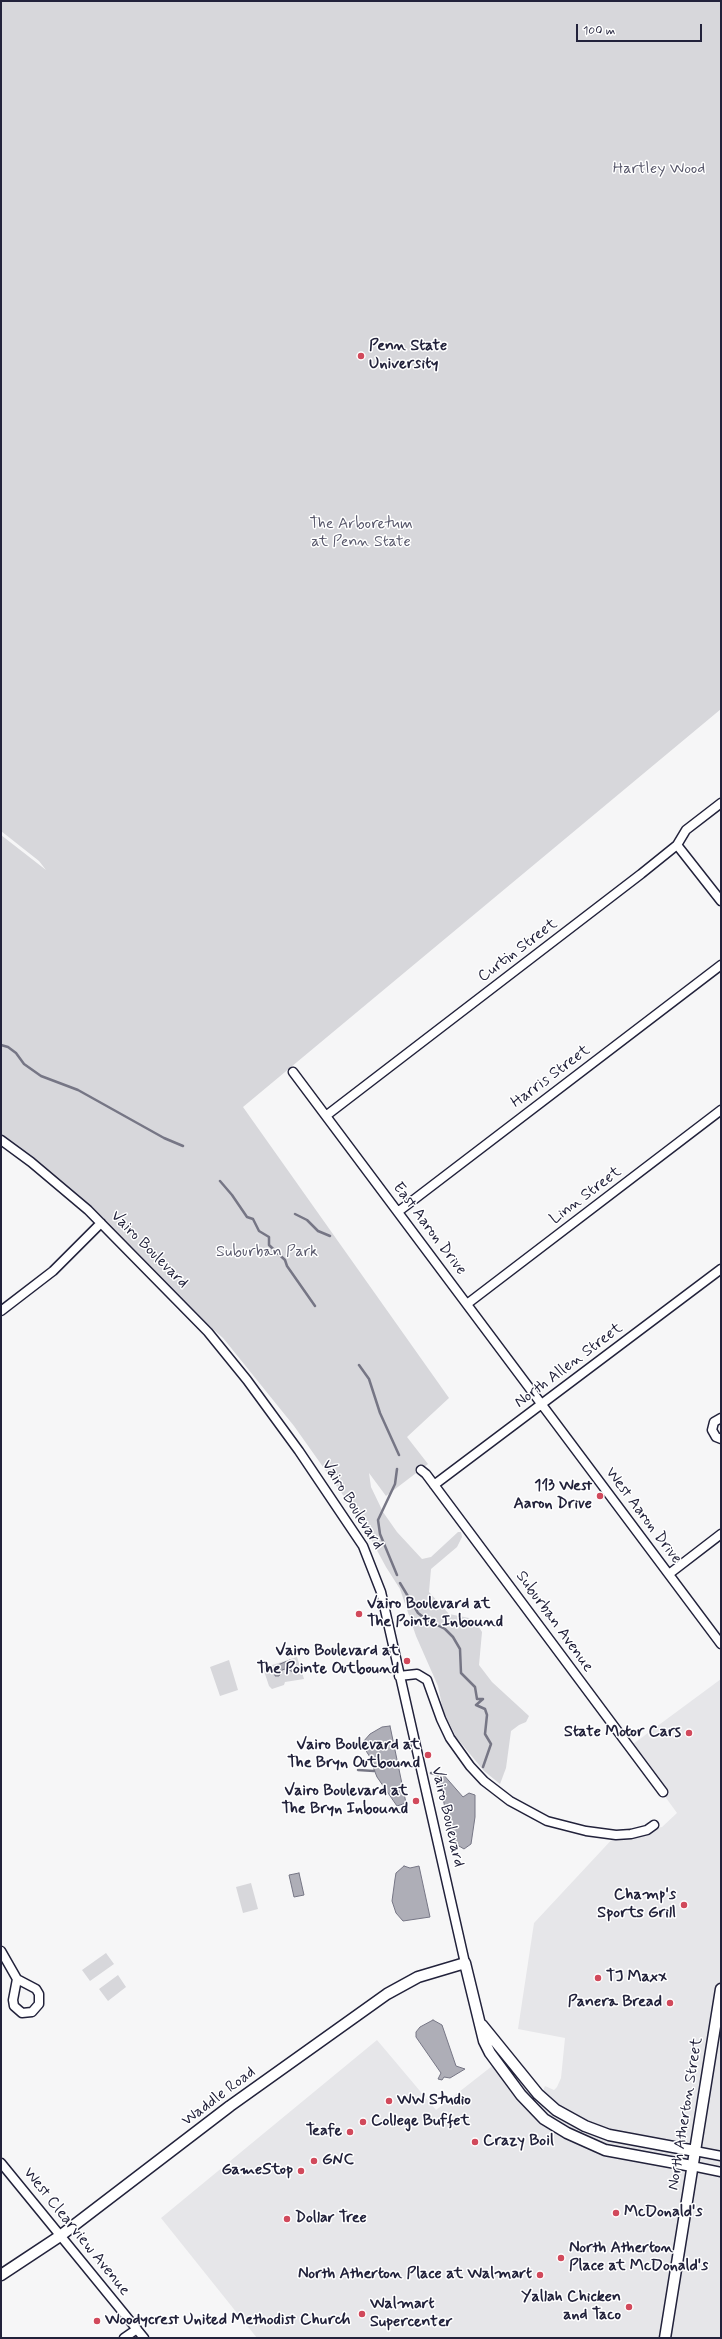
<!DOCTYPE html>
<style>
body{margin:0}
#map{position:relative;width:722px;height:2339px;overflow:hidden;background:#f6f6f7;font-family:Mynerve,sans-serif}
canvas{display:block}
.frame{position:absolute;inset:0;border:2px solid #22223b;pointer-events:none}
.scale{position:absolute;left:576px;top:24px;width:126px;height:18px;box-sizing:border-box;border:2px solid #22223b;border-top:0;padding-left:5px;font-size:12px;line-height:14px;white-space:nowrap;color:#22223b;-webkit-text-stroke:3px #fff;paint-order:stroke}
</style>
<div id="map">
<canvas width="722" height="2339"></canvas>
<div class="frame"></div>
<div class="scale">100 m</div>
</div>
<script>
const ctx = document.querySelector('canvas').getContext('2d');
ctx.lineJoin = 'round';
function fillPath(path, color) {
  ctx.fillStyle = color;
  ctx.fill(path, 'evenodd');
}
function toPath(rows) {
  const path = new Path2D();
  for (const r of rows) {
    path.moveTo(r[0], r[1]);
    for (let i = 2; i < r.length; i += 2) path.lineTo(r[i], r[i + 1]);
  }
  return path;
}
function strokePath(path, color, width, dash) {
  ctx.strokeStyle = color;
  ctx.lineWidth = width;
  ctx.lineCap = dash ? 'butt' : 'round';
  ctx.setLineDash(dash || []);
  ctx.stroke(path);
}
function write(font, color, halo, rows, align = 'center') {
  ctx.font = font + ' Mynerve,sans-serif';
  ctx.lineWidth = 3;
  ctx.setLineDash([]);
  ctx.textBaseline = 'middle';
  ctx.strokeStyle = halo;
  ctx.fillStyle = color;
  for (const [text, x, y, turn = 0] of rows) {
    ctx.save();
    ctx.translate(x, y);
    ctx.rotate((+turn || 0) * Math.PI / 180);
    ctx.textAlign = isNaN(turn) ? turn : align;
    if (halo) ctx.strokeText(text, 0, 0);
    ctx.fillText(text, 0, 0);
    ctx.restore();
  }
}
const built = toPath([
 [721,1679,721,2338,257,2338,161,2218,377,2040,436,2110,510,2052,543,2091,545,2086,554,2090,557,2087,561,2078,565,2038,518,2029,534,1923,616,1835,662,1827,677,1813,629,1747]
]);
const green = toPath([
 [1,1,721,1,721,709,243,1107,449,1398,407,1437,428,1464,386,1496,369,1473,371,1487,383,1512,397,1532,422,1559,431,1557,458,1532,461,1532,462,1537,457,1547,431,1569,429,1592,449,1614,469,1618,477,1624,482,1632,479,1665,492,1682,529,1716,526,1722,519,1725,511,1731,506,1768,500,1784,484,1771,456,1737,443,1710,438,1686,416,1636,400,1589,386,1567,360,1519,294,1426,223,1338,206,1323,202,1328,105,1228,1,1141,1,835,46,870,39,861,1,831],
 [297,1657,304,1679,285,1682,284,1685,272,1689,269,1686,263,1668],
 [229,1660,238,1690,220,1696,210,1667],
 [251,1883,258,1909,243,1913,236,1887],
 [106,1953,114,1964,90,1981,82,1970],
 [118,1975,126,1987,108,2001,99,1989]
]);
const water = toPath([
 [290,1660,297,1673,285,1669,282,1670,279,1676,275,1676,275,1666,290,1660],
 [390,1726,406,1803,397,1806,377,1777,373,1767,375,1765,363,1746,363,1742,370,1734,382,1727,390,1726],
 [442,1773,463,1797,469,1793,475,1795,475,1817,471,1844,464,1849,454,1843,449,1830,441,1787,437,1781,437,1776,442,1773],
 [404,1866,410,1868,419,1866,430,1917,403,1921,396,1913,392,1901,395,1879,396,1873,404,1866],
 [299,1873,304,1895,294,1897,289,1875,299,1873],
 [433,2020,442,2025,456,2066,465,2069,450,2078,444,2077,442,2080,438,2079,441,2073,416,2037,416,2032,420,2027,433,2020]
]);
const stream = toPath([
 [1,1045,8,1047,16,1053,24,1064,41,1076,78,1090,164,1138,183,1146],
 [220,1181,232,1195,247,1217,253,1219,259,1231,269,1237,269,1245,285,1260,287,1266,315,1306],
 [295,1214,307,1220,318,1231,330,1236],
 [359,1365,369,1379,380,1413,399,1455],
 [397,1469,395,1484,378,1520,380,1534,397,1575],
 [400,1583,418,1613,427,1620,445,1629,453,1637,460,1649,461,1673,475,1687,477,1699,483,1699,476,1705,485,1709,487,1715,485,1734,491,1744,483,1767],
 [358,1770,374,1771],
 [431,1773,439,1775]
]);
const minor = toPath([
 [677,845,721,901],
 [293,1072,721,1644],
 [327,1115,641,874,677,845,686,830,721,803],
 [1,1140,31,1162,88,1210,208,1332,247,1380,299,1451,363,1546,381,1592,465,1963],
 [399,1211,721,965],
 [467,1304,721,1110],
 [1,1311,53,1271,101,1223],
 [721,1418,714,1422,712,1430,716,1437,721,1439],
 [421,1470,426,1474,663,1792],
 [434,1485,721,1269],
 [669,1574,721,1534],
 [399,1676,417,1674,427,1680,441,1719,450,1738,470,1766,484,1781,510,1801,547,1821,586,1831,616,1835,631,1834,647,1830,654,1825],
 [1,1951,17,1979,36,1989,39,1994,39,2004,32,2012,22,2013,14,2006,13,2000,17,1979],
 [695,2151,721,2156],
 [1,2163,144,2338],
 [692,2166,721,2172],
 [124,2338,137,2329]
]);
const major = toPath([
 [482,2025,538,2094,556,2110,585,2126,609,2135,695,2151],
 [1,2275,60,2236,230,2106,387,1994,418,1977,465,1963,484,2041,490,2053,521,2095,544,2119,567,2133,605,2150,692,2166],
 [665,2338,721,1989]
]);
const markers = [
 [361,356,4,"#d1495b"],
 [600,1496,4,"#d1495b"],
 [359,1614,4,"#d1495b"],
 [407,1661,4,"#d1495b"],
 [689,1733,4,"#d1495b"],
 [428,1755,4,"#d1495b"],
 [416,1801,4,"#d1495b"],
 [684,1905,4,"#d1495b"],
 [598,1978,4,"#d1495b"],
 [670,2003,4,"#d1495b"],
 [389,2101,4,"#d1495b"],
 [363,2122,4,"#d1495b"],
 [350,2132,4,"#d1495b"],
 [475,2142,4,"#d1495b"],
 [314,2161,4,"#d1495b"],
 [301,2171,4,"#d1495b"],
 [616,2213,4,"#d1495b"],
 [287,2219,4,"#d1495b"],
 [561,2258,4,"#d1495b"],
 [540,2275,4,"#d1495b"],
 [629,2307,4,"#d1495b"],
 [362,2314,4,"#d1495b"],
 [97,2321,4,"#d1495b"]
];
const parkNames = [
 ["Hartley Wood",659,170],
 ["The Arboretum",361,525],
 ["at Penn State",361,543],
 ["Suburban Park",267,1253]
];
const poiNames = [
 ["Penn State",369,347],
 ["University",369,365],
 ["113 West",592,1487,"right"],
 ["Aaron Drive",592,1505,"right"],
 ["Vairo Boulevard at",367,1605],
 ["The Pointe Inbound",367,1623],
 ["Vairo Boulevard at",399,1652,"right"],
 ["The Pointe Outbound",399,1670,"right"],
 ["State Motor Cars",681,1733,"right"],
 ["Vairo Boulevard at",420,1746,"right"],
 ["The Bryn Outbound",420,1764,"right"],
 ["Vairo Boulevard at",408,1792,"right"],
 ["The Bryn Inbound",408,1810,"right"],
 ["Champ's",676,1896,"right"],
 ["Sports Grill",676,1914,"right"],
 ["TJ Maxx",606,1978],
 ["Panera Bread",662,2003,"right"],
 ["WW Studio",397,2101],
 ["College Buffet",371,2122],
 ["Teafe",342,2132,"right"],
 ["Crazy Boil",483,2142],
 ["GNC",322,2161],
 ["GameStop",293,2171,"right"],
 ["McDonald's",624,2213],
 ["Dollar Tree",295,2219],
 ["North Atherton",569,2249],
 ["Place at McDonald's",569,2267],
 ["North Atherton Place at Walmart",532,2275,"right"],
 ["Yallah Chicken",621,2298,"right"],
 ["and Taco",621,2316,"right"],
 ["Walmart",370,2305],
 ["Supercenter",370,2323],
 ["Woodycrest United Methodist Church",105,2321]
];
const streetNames = [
 ["Curtin Street",518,951,-37],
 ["Harris Street",551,1077,-37],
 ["Linn Street",586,1196,-37],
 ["East Aaron Drive",429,1229,53],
 ["Vairo Boulevard",149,1250,45],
 ["North Allen Street",569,1366,-37],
 ["Vairo Boulevard",352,1505,58],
 ["West Aaron Drive",643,1516,53],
 ["Suburban Avenue",554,1622,54],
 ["Vairo Boulevard",447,1817,77],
 ["Waddle Road",219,2097,-37],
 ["North Atherton Street",686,2114,-81],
 ["West Clearview Avenue",76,2232,51]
];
fillPath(built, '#e6e6e9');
fillPath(green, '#d7d7db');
fillPath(water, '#aeaeb7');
strokePath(water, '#767685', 1);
strokePath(stream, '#767685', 2.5);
strokePath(minor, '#22223b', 11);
strokePath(major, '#22223b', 13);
strokePath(minor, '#fff', 8);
strokePath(major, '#fff', 10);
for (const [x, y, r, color] of markers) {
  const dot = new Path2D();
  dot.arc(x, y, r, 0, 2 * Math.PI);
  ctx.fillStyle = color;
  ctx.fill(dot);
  strokePath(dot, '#fff', 1.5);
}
write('16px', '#58586b', '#fff', parkNames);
write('bold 16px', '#22223b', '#fff', poiNames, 'left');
write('16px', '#22223b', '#fff', streetNames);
</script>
